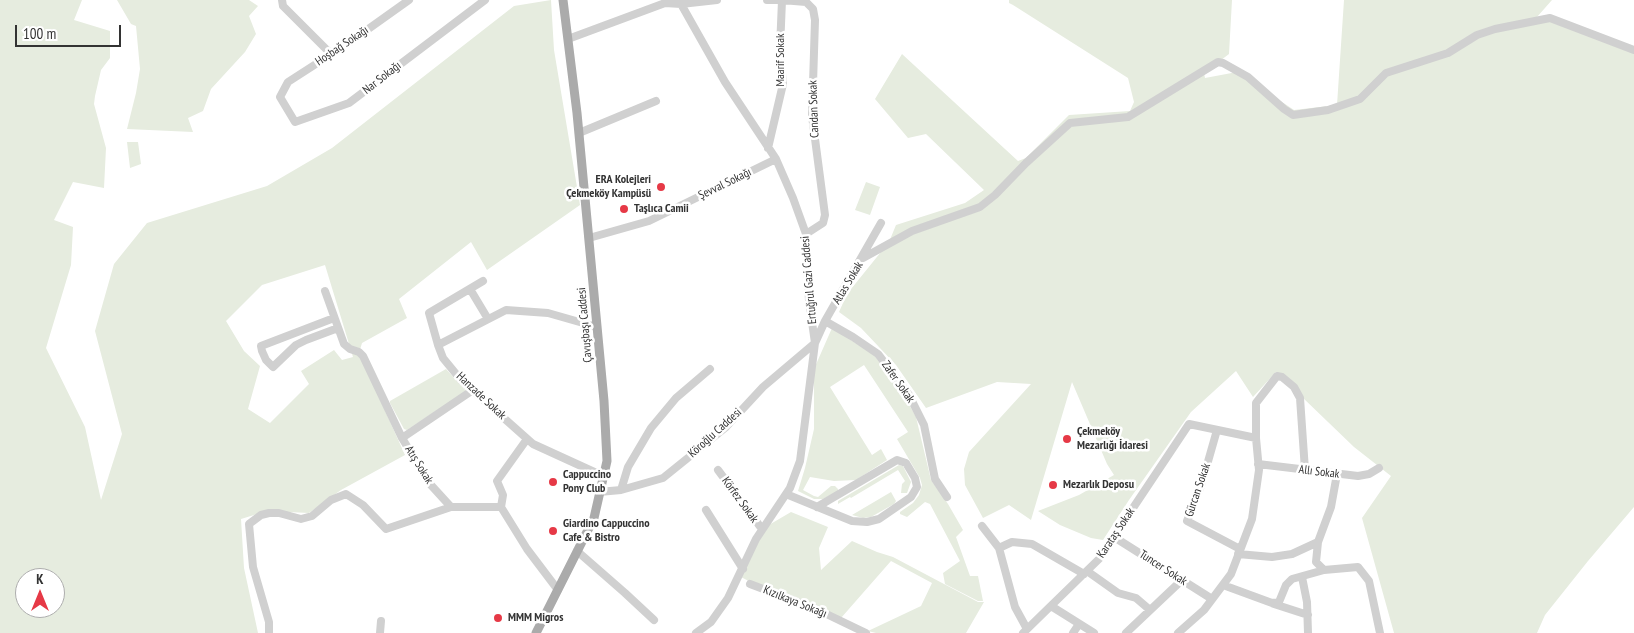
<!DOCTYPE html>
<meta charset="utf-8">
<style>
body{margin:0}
#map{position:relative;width:1634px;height:633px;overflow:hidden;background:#fff;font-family:"PT Sans Narrow",sans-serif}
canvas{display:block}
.north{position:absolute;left:15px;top:568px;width:50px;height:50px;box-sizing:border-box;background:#fff;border:1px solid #adadad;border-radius:50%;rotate:0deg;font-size:14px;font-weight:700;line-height:20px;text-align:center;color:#333}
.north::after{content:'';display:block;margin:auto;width:18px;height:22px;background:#e63946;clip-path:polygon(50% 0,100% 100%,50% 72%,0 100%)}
.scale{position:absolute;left:15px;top:25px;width:106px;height:22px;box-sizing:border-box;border:2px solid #333;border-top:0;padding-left:6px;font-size:15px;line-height:18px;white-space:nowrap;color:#333;-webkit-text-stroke:4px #fff;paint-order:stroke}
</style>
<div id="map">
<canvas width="1634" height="633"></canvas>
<div class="north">K</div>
<div class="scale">100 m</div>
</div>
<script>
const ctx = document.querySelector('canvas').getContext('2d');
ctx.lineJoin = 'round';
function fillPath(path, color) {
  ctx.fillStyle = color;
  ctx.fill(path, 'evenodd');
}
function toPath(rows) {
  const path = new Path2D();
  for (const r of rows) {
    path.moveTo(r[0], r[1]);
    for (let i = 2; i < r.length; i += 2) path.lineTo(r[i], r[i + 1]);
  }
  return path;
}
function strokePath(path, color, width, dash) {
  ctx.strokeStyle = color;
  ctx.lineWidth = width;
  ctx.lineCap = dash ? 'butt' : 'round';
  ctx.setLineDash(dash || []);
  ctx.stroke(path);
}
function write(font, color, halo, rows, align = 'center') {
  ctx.font = font + ' "PT Sans Narrow",sans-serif';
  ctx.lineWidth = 5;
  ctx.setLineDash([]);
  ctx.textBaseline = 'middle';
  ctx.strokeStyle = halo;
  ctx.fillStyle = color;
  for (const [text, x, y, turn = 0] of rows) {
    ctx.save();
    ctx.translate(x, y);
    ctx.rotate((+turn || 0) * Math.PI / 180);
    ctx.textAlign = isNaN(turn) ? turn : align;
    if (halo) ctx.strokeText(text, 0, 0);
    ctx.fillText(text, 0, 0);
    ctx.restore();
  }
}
const green = toPath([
 [0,0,82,0,74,20,110,31,110,58,101,70,95,96,94,104,106,148,104,188,73,182,54,220,73,227,71,265,46,348,85,427,101,500,122,434,95,331,114,264,147,223,267,186,332,148,514,6,551,0,554,50,580,205,487,270,471,242,399,299,407,318,362,343,359,353,405,455,341,490,309,513,267,511,241,519,244,568,258,633,0,633],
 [325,265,353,357,342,360,334,350,301,371,309,384,270,423,248,409,260,366,244,351,226,321,262,285],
 [25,578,55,578,55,608,25,608],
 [117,0,249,0,258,6,249,16,256,34,245,52,211,89,203,111,188,118,193,132,127,129,136,93,140,69,136,26,131,24],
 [1009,0,1232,0,1229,54,1204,73,1205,78,1237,72,1294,110,1337,105,1344,0,1552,0,1537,17,1634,47,1634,507,1588,561,1545,615,1537,633,1394,633,1362,518,1391,476,1354,447,1276,372,1253,397,1236,371,1191,412,1129,500,1103,540,1091,538,1060,525,1038,511,1079,495,1114,475,1107,464,1072,382,1031,520,1009,505,983,518,965,485,964,469,969,452,1031,384,997,382,926,408,896,365,861,328,839,312,847,294,889,242,896,225,965,203,984,190,926,134,908,138,875,99,902,54,1018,161,1026,158,1069,115,1130,111,1134,102,1128,78,1013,5,1009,3],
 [127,142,138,142,141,164,130,168],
 [866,182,880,187,870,215,855,210],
 [832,328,874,355,903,394,916,417,931,480,948,504,963,530,956,537,970,576,978,576,983,601,978,601,945,584,943,573,960,561,930,504,925,502,907,517,900,514,900,512,913,503,919,495,922,485,920,478,897,439,908,432,864,365,830,387,872,455,881,449,887,460,856,480,834,481,810,477,803,490,814,496,818,497,831,486,835,486,838,489,838,491,823,499,814,499,798,491,805,468,814,429,814,369],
 [446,369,466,391,407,430,404,429,390,403,390,401],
 [899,465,903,466,911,482,907,493,901,493,902,484,905,481,898,470,851,498,850,497,838,504,838,501],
 [891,492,896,501,894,504,871,517,863,518,852,515],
 [791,512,828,527,819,548,821,570,852,541,877,552,893,557,978,602,984,602,966,633,876,633,868,631,921,606,932,583,891,561,841,618,766,590,739,576,762,529]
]);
const minor = toPath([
 [282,0,283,6,331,54],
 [409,0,350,42,288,82,280,97,295,122,349,103,485,0],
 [767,0,782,0],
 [681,4,725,82,776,159,793,198,806,234,809,301,815,343,800,461,790,488,756,539,728,598,711,622,696,633],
 [568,39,665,3,681,4,717,0],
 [579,133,656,101],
 [768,148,783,84,780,49,782,0,806,2,813,9,815,20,812,116,825,215,823,223,806,234],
 [589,238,649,221,776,159],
 [863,258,912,231,980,207,995,195,1026,163,1070,123,1128,117,1218,62,1223,63,1248,77,1284,109,1293,115,1328,110,1360,99,1386,73,1448,53,1477,35,1495,29,1550,18,1634,50],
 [470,289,488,319],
 [325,291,344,344,350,349,359,352,363,356,402,438,430,484,451,507,501,507,527,549,558,590],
 [334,318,261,346,262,351,266,360,273,367,296,345,306,340,338,328],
 [825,321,853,337,878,354,909,395,924,425,935,479,947,497],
 [597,327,548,313,506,310,438,345,443,358,461,380,533,444,603,476],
 [438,345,429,313,483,281],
 [1217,430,1201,486,1187,521,1240,549],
 [402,438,473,390],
 [1256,438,1256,403,1277,376,1282,377,1294,387,1300,398,1305,470],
 [1258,464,1358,476,1369,474,1379,468],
 [718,470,762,529],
 [1337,474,1331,507,1318,542,1316,562,1324,570,1358,567,1369,581,1380,633],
 [621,490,628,467,651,428,676,398,710,369],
 [599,492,621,490,663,478,725,428,763,387,815,343,825,321,881,223],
 [786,494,825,510,852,521,867,522,879,519,911,497,917,487,915,478,906,463,897,460,817,507],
 [501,507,503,495,497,481,527,439],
 [706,510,743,569],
 [982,526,999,548],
 [1114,537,1212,599],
 [577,551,625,593,654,620],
 [1238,554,1272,557,1292,554,1318,542],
 [1087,571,1118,593,1136,598,1150,610],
 [1302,577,1307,602,1308,633],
 [750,584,816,609,866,633],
 [1223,585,1272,603,1279,602,1286,585,1292,579,1324,570],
 [1274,604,1308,615],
 [1051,606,1094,633],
 [1027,629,1015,607,999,548,1012,542,1032,544,1084,574],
 [269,633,269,622,253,567,249,524,261,515,269,513,279,513,301,519,312,516,331,500,346,494,363,505,386,529,451,507],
 [380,633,381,621],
 [1023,633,1099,559,1189,424,1256,438,1259,470,1252,519,1231,574,1204,610,1178,633],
 [1073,633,1079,624],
 [1126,633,1182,580]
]);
const major = toPath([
 [536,633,594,518,607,461,604,401,577,113,563,0]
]);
const markers = [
 [661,187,5,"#e63946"],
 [624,209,5,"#e63946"],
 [1067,439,5,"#e63946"],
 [553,482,5,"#e63946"],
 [1053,485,5,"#e63946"],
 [553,531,5,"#e63946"],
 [498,618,5,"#e63946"]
];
const streetNames = [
 ["Hoşbağ Sokağı",342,46,-34],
 ["Maarif Sokak",781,60,-90],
 ["Nar Sokağı",382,78,-38],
 ["Candan Sokak",814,109,-92],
 ["Şevval Sokağı",725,184,-26],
 ["Ertuğrul Gazi Caddesi",809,280,-95],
 ["Atlas Sokak",848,283,-59],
 ["Çavuşbaşı Caddesi",585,325,-95],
 ["Zafer Sokak",898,382,55],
 ["Hanzade Sokak",481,396,43],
 ["Köroğlu Caddesi",715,433,-42],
 ["Atış Sokak",419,465,58],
 ["Allı Sokak",1319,472,7],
 ["Gürcan Sokak",1198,490,-71],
 ["Körfez Sokak",740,500,54],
 ["Karataş Sokak",1116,533,-56],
 ["Tuncer Sokak",1163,568,33],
 ["Kızılkaya Sokağı",795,602,22]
];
const poiNames = [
 ["ERA Kolejleri",651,180,"right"],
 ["Çekmeköy Kampüsü",651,194,"right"],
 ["Taşlıca Camii",634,209],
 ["Çekmeköy",1077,432],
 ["Mezarlığı İdaresi",1077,446],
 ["Cappuccino",563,475],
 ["Pony Club",563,489],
 ["Mezarlık Deposu",1063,485],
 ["Giardino Cappuccino",563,524],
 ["Cafe & Bistro",563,538],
 ["MMM Migros",508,618]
];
fillPath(green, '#e6ecdf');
strokePath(minor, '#d0d0d0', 8);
strokePath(major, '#ababab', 9);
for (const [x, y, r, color] of markers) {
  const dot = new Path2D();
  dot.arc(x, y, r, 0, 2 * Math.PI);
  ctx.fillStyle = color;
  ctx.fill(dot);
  strokePath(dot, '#fff', 2);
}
write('12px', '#333', '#fff', streetNames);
write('bold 12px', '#333', '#fff', poiNames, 'left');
</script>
